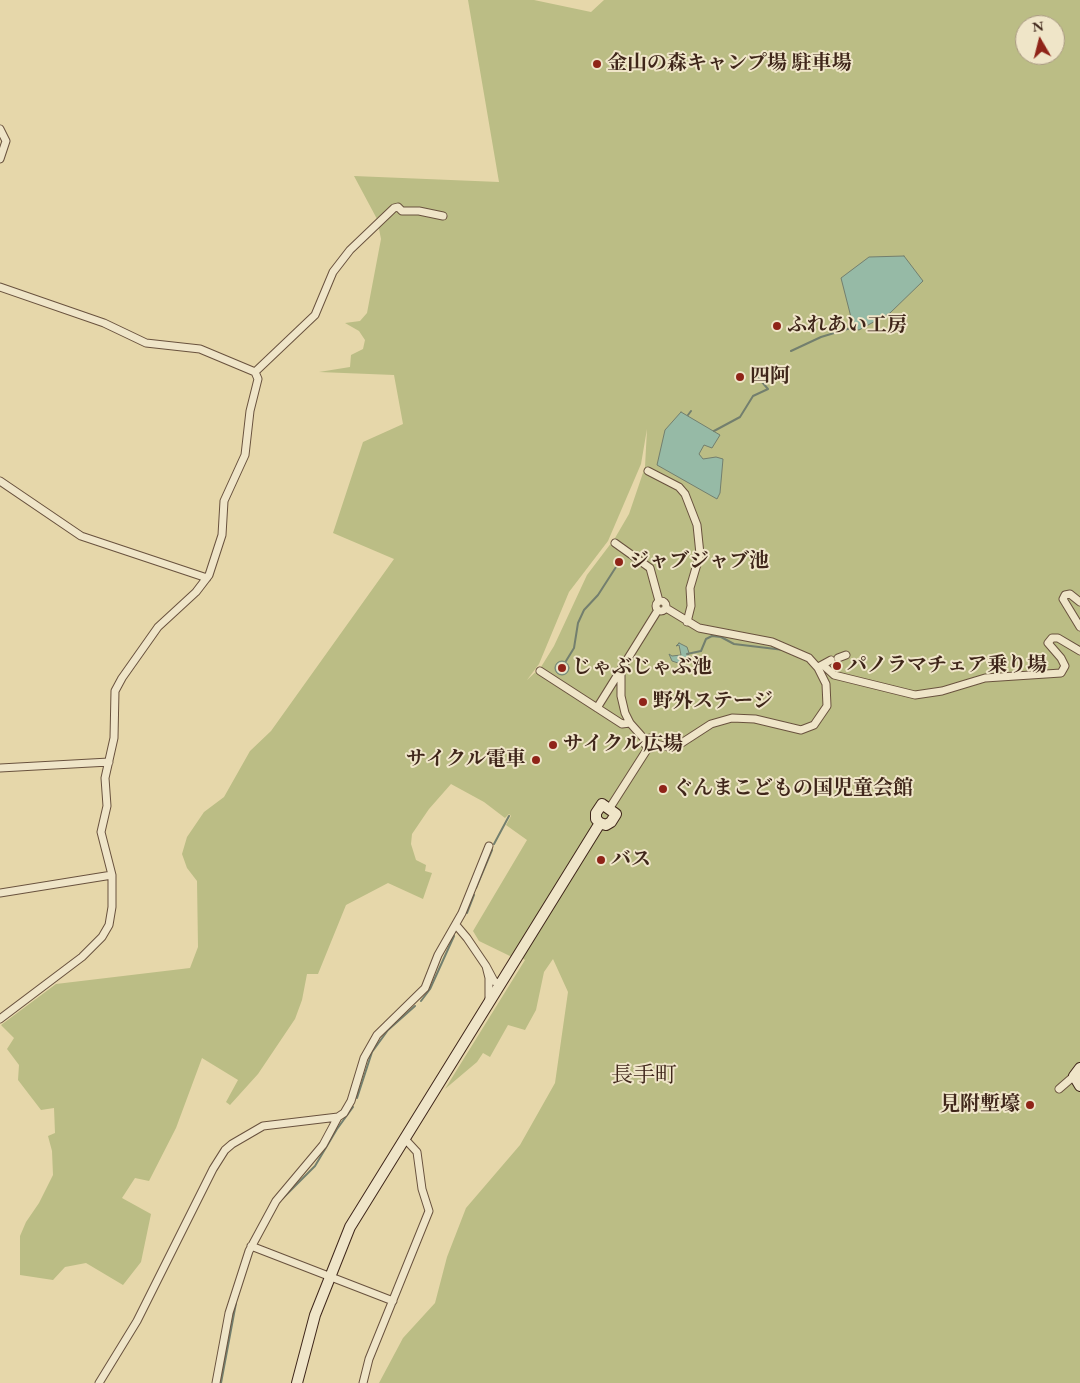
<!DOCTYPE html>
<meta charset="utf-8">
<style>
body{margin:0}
#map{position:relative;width:1080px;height:1383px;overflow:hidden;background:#e6d7aa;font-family:"EB Garamond",serif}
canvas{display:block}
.north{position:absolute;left:1015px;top:15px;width:50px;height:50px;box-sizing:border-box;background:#efe5c8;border:1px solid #a99982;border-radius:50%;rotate:352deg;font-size:14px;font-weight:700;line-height:20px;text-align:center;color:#3f261a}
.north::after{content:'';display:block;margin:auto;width:18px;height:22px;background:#8f2418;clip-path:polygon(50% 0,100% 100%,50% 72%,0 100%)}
</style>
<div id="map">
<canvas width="1080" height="1383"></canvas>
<div class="north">N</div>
</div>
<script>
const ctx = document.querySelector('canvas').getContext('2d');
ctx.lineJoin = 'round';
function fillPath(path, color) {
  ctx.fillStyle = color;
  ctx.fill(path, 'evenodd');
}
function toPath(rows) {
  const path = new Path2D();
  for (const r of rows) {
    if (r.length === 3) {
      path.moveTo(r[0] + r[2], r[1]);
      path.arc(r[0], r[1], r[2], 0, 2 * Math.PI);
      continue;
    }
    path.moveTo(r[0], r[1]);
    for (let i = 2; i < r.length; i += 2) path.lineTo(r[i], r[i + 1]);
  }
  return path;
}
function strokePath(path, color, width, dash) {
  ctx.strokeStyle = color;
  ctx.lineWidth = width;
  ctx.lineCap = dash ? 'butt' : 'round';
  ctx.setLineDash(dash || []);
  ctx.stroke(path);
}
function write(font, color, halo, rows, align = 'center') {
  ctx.font = font + ' "EB Garamond","Noto Serif JP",serif';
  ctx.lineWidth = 4;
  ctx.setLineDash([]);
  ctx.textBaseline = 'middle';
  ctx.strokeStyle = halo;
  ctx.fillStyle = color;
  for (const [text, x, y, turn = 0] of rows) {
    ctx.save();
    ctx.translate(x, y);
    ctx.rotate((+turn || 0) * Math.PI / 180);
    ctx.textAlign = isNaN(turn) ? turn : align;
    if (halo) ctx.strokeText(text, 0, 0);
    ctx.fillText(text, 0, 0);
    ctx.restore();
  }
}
const green = toPath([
 [468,0,534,0,591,12,604,0,1080,0,1080,1383,379,1383,403,1338,435,1303,447,1257,466,1208,520,1145,555,1083,568,992,553,959,544,972,536,1010,525,1030,508,1025,490,1057,483,1053,477,1062,445,1089,525,960,515,953,512,957,479,941,473,931,527,840,506,825,511,816,509,814,505,818,484,802,451,784,429,809,412,834,411,844,416,860,426,865,425,871,432,873,423,899,388,883,346,905,318,974,307,974,302,1000,295,1019,258,1074,230,1105,226,1102,238,1080,202,1058,176,1128,149,1181,135,1178,122,1198,151,1214,141,1262,123,1285,86,1263,65,1267,53,1280,20,1275,20,1236,26,1222,39,1203,53,1175,52,1151,48,1136,55,1133,54,1108,41,1110,18,1080,19,1065,7,1049,14,1038,1,1025,56,984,190,968,198,947,197,881,187,868,182,854,187,837,204,812,224,797,250,751,271,731,394,559,333,533,363,442,403,424,394,375,319,372,350,367,351,355,363,349,365,340,359,331,345,323,360,321,367,313,381,239,377,219,354,176,499,182],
 [1025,25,1055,25,1055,55,1025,55],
 [647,429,645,467,629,514,615,538,587,575,554,646,541,667,527,680,539,664,569,592,608,541,641,464]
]);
const water = toPath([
 [904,256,923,281,890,313,859,330,854,329,841,278,869,257,904,256],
 [681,412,720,435,712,448,704,445,699,454,703,459,716,457,723,459,720,493,717,499,657,465,665,430,681,412],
 [679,643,687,647,689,653,685,662,678,663,672,661,669,654,672,656,681,655,679,645,676,646,679,643],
 [562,668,7]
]);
const stream = toPath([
 [791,351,821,337,854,327],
 [688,415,691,411],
 [714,431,740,417,753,396,768,389,755,374,764,367],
 [687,654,701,651,706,639,712,636,721,637,734,644,784,650],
 [566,661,574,648,578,623,584,610,598,595,616,567],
 [494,844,509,816],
 [476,888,492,850],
 [467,913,474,895],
 [421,1001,430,989,454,936],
 [357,1098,372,1052,388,1030,415,1006],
 [282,1199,315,1166,337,1129,353,1107],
 [221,1383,236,1303]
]);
const street = toPath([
 [0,129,6,141,0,159],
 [0,287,104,323,146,343,200,349,255,372,258,379,250,411,245,455,224,501,222,535,209,575,196,592,158,627,122,678,115,691,114,738,105,778,107,806,101,832,112,875,112,907,109,925,102,937,82,957,0,1019],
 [255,372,315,315,333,272,350,250,394,208,398,207,402,211,419,211,443,216],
 [648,471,679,487,685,494,697,525,700,554,690,588,691,606,687,622],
 [0,481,81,536,207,578],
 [615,543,650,568,659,601],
 [661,606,5],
 [1080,602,1070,594,1065,595,1063,599,1080,627],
 [838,658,846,655],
 [823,665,834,675,915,695,942,691,985,678,1061,673,1065,666,1061,658,1048,643,1052,638,1058,638,1080,651],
 [820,666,831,660],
 [540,671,622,724,630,723],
 [621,671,621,696,625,713,630,723,646,741],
 [597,708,658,610],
 [650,743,5],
 [656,744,668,747,677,746,711,724,732,718,755,719,801,730,814,725,827,706,826,684,818,668,809,658,772,642,699,628,666,608],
 [0,768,109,762],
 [611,806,648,748],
 [0,893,112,875],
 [456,925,467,938,486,966],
 [489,1001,489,978,486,966,494,981,500,985],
 [1059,1089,1074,1076],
 [251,1246,393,1301],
 [99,1383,137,1321,213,1169,225,1150,232,1144,263,1126,338,1117,344,1113,351,1101,364,1058,377,1035,425,988,438,955,462,913,489,846],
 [216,1383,229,1313,249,1251,276,1201,323,1145,338,1117],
 [363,1383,369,1359,429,1211,422,1189,417,1152,405,1139]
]);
const secondary = toPath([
 [602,804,616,814,611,822,606,825,600,823,596,819,596,813,602,804],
 [1080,1068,1074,1076,1080,1086],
 [297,1383,315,1315,350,1227,600,823]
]);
const markers = [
 [597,64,5,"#8f2418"],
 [777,326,5,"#8f2418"],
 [740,377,5,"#8f2418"],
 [619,562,5,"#8f2418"],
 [837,666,5,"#8f2418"],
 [562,668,5,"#8f2418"],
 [643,702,5,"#8f2418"],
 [553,745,5,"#8f2418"],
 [536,760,5,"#8f2418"],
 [663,789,5,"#8f2418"],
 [601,860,5,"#8f2418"],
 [1030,1105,5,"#8f2418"]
];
const poiNames = [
 ["金山の森キャンプ場 駐車場",607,64],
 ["ふれあい工房",787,326],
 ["四阿",750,377],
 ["ジャブジャブ池",629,562],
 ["パノラマチェア乗り場",847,666],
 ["じゃぶじゃぶ池",572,668],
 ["野外ステージ",653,702],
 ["サイクル広場",563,745],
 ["サイクル電車",526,760,"right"],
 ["ぐんまこどもの国児童会館",673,789],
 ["バス",611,860],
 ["見附塹壕",1020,1105,"right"]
];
const quarterNames = [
 ["長手町",644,1076]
];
fillPath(green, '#bbbd85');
fillPath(water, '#96baa6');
strokePath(water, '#737f6e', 1);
strokePath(stream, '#737f6e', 2);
strokePath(street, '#69523e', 9);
strokePath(secondary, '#3f261a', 12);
strokePath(street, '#efe5c8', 7);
strokePath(secondary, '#efe5c8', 10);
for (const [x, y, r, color] of markers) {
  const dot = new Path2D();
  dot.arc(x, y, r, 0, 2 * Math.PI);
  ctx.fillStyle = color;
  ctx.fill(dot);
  strokePath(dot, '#efe5c8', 2);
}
write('bold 20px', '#3f261a', '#efe5c8', poiNames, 'left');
write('22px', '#3f261a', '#efe5c8', quarterNames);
</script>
